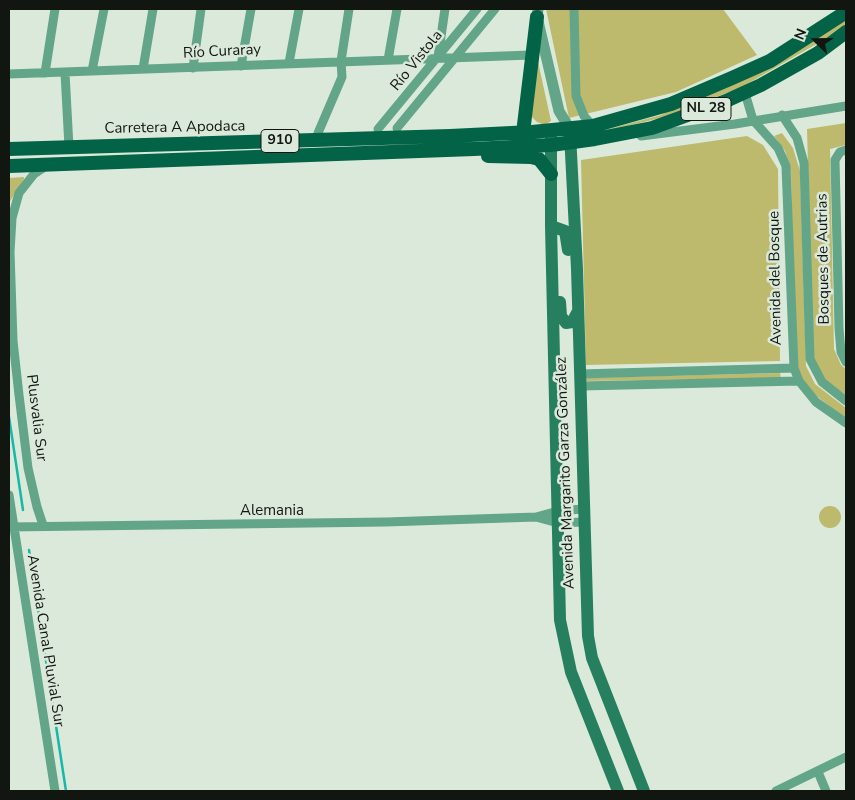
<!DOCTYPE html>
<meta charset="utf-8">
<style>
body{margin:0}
#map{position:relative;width:855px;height:800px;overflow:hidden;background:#dbe9db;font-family:"Nunito Sans",sans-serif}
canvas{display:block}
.frame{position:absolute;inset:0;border:10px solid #111611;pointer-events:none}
.north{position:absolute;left:790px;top:15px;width:50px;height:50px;-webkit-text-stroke:4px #dbe9db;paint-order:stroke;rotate:292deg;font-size:14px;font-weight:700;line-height:20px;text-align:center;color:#111611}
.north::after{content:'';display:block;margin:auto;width:18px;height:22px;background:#111611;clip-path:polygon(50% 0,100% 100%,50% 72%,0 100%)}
</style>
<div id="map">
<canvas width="855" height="800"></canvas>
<div class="frame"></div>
<div class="north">N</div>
</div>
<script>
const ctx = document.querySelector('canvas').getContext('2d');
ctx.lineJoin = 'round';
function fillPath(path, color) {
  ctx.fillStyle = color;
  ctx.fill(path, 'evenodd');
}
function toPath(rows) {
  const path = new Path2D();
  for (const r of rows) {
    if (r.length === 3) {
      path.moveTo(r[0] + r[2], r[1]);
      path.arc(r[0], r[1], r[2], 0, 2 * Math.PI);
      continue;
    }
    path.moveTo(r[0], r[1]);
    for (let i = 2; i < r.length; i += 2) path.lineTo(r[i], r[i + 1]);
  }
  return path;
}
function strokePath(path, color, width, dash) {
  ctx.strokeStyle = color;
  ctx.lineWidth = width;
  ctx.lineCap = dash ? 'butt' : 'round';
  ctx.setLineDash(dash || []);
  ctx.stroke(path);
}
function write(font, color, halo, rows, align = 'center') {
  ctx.font = font + ' "Nunito Sans",sans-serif';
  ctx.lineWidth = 5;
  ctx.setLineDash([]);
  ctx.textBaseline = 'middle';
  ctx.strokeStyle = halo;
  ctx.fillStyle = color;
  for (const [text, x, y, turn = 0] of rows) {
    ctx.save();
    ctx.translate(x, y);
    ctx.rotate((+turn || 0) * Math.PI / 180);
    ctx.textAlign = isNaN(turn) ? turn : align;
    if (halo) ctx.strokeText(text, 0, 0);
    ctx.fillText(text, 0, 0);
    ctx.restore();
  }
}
const green = toPath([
 [546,9,723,9,757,55,676,92,569,118],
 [846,17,846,25,827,38,740,88,660,118,607,131,581,134,605,130,661,115],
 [535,48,551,121,545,125,537,122,530,115],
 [846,123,846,145,830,149,834,349,841,365,846,369,846,395,827,382,819,372,813,355,807,129],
 [782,133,793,148,800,171,806,366,815,384,846,408,846,419,814,394,800,377,795,355,791,173,785,151,774,136],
 [747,136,763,145,778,169,780,361,586,365,581,160],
 [24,177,24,179,9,203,9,178],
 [780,373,781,378,582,381,582,378],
 [830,517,11]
]);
const stream = toPath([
 [9,417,23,510],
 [29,550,66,791]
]);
const minor = toPath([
 [574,9,576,96,584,116,593,126],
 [438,57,445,9],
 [388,60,397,9],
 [289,63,299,9],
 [241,66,251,9],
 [193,68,201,9],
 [143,69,153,9],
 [92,71,104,9],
 [45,73,55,9],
 [65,73,69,147],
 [9,74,531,55],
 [745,93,753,120,778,148,786,166,794,368,799,381,816,402,846,423],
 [782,115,797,138,804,163,810,359,822,382,846,401],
 [397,128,495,9],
 [378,129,477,9],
 [318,133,342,77,341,61,349,9],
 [641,136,735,124,846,106],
 [846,150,840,152,835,160,839,328,841,352,846,362],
 [580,374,794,368],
 [581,386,799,381],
 [9,495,55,791],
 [536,517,558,523,583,522],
 [43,525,37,507,28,468,19,395,13,341,10,252,12,218,19,193,34,174,46,166],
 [9,527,386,522,536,517,558,511,583,509],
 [818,772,826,791],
 [776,791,846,757]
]);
const tertiary = toPath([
 [538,9,537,17,559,111,570,129]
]);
const secondary = toPath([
 [570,134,577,269,588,636,592,658,644,791],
 [551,137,551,226,560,620,571,672,618,791],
 [551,226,565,231,568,250],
 [560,302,561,316,566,323,572,322,578,311]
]);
const primary = toPath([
 [9,149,450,136,532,132,593,126,671,104,732,78,770,61,846,12],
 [488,156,531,157,539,159,551,174],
 [525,157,523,133,537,17],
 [9,166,474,149,551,145,595,139,652,128,726,101,761,85,818,53,846,32]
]);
const shields = [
 [706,109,50],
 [280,141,38]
];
const shieldNames = [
 ["NL 28",706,109],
 ["910",280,141]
];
const streetNames = [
 ["Río Curaray",222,52,-3],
 ["Río Vistola",417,61,-51],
 ["Carretera A Apodaca",175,128,-1],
 ["Bosques de Autrias",824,259,-91],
 ["Avenida del Bosque",776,278,-91],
 ["Plusvalia Sur",36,418,83],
 ["Avenida Margarito Garza González",566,473,-92],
 ["Alemania",272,511],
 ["Avenida Canal Pluvial Sur",45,641,81]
];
fillPath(green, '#bdba6e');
strokePath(stream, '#15b9a9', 2.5);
strokePath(minor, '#62a588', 9);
strokePath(tertiary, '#62a588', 11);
strokePath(secondary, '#26805f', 12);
strokePath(primary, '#036346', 14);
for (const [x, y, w] of shields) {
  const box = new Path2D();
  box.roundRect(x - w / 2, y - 11.5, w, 23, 4);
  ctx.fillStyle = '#dbe9db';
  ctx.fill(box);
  strokePath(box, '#111611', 1);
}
write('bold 14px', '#111611', null, shieldNames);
write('15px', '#111611', '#dbe9db', streetNames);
</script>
